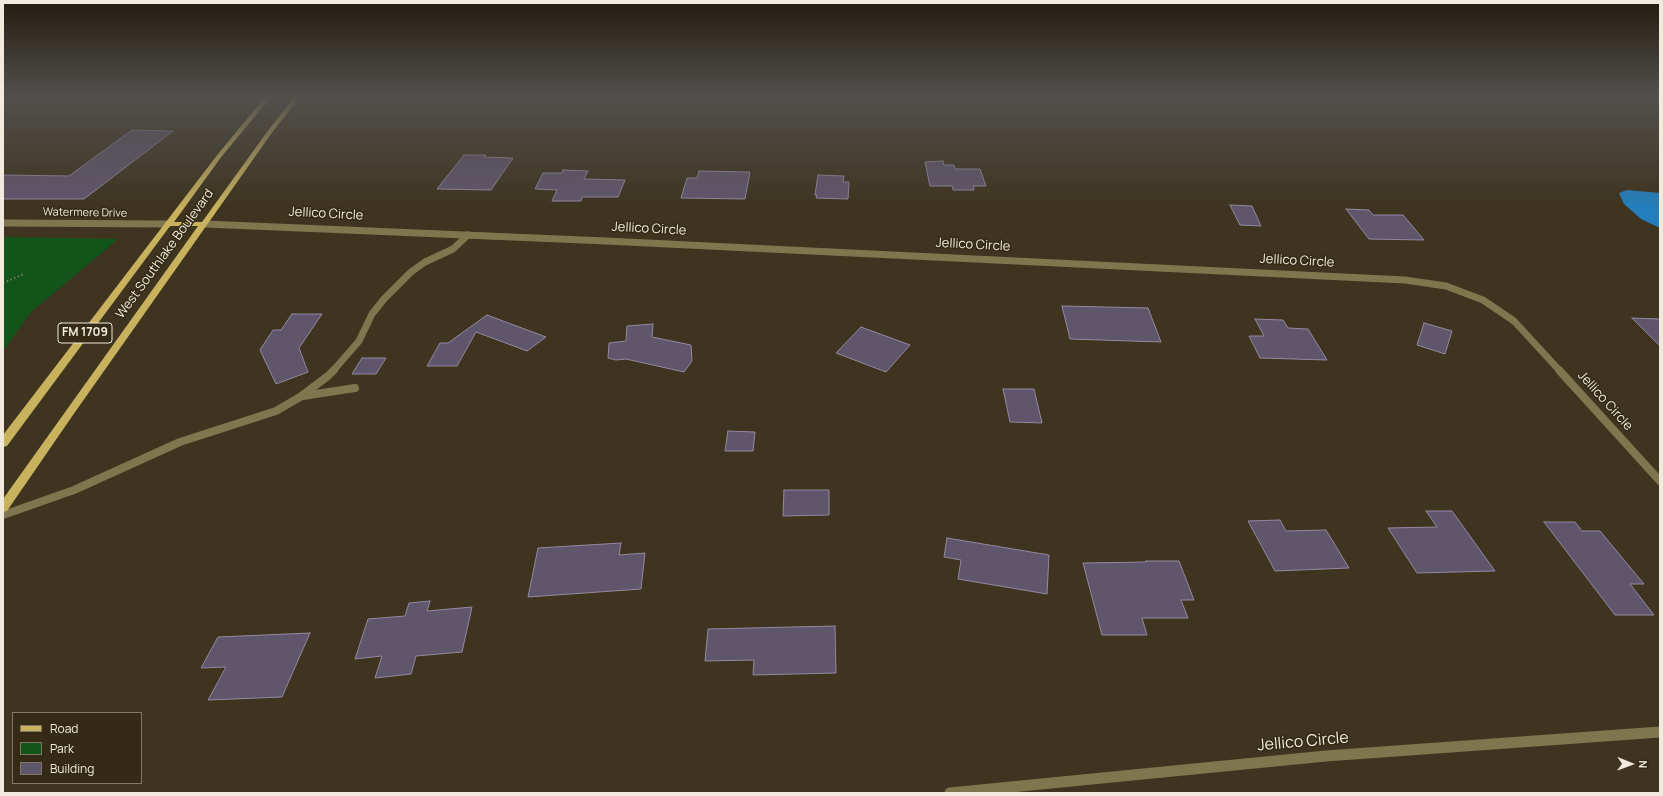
<!DOCTYPE html>
<style>
body{margin:0}
#map{position:relative;width:1663px;height:796px;overflow:hidden;background:#3e341f;font-family:Manrope,sans-serif}
canvas{display:block}
.frame{position:absolute;inset:0;border:4px solid #f1eadd;pointer-events:none}
.legend{position:absolute;left:12px;top:712px;width:130px;height:72px;box-sizing:border-box;background:#342a15;border:1px solid #807765;margin:0;padding:5px 7px;list-style:none;font-size:12px;color:#f1eadd}
.legend li{display:flex;align-items:center;gap:8px;height:20px}
.legend b{width:20px;border:1px solid #807765}
.north{position:absolute;left:1611px;top:744px;width:40px;height:40px;-webkit-text-stroke:3px #342a15;paint-order:stroke;rotate:91deg;font-size:11px;font-weight:700;line-height:16px;text-align:center;color:#f1eadd}
.north::after{content:'';display:block;margin:auto;width:14px;height:18px;background:#f1eadd;clip-path:polygon(50% 0,100% 100%,50% 72%,0 100%)}
</style>
<div id="map">
<canvas width="1663" height="796"></canvas>
<div class="frame"></div>
<ul class="legend">
<li><b style="height:5px;background:#c8b25e"></b>Road</li>
<li><b style="height:11px;background:#12551a"></b>Park</li>
<li><b style="height:11px;background:#60566c"></b>Building</li>
</ul>
<div class="north">N</div>
</div>
<script>
const ctx = document.querySelector('canvas').getContext('2d');
ctx.lineJoin = 'round';
function fillPath(path, color) {
  ctx.fillStyle = color;
  ctx.fill(path, 'evenodd');
}
function toPath(rows) {
  const path = new Path2D();
  for (const r of rows) {
    path.moveTo(r[0], r[1]);
    for (let i = 2; i < r.length; i += 2) path.lineTo(r[i], r[i + 1]);
  }
  return path;
}
function strokePath(path, color, width, dash) {
  ctx.strokeStyle = color;
  ctx.lineWidth = width;
  ctx.lineCap = dash ? 'butt' : 'round';
  ctx.setLineDash(dash || []);
  ctx.stroke(path);
}
function write(font, color, halo, rows, align = 'center') {
  ctx.font = font + ' Manrope,sans-serif';
  ctx.lineWidth = 3;
  ctx.setLineDash([]);
  ctx.textBaseline = 'middle';
  ctx.strokeStyle = halo;
  ctx.fillStyle = color;
  for (const [text, x, y, turn = 0] of rows) {
    ctx.save();
    ctx.translate(x, y);
    ctx.rotate((+turn || 0) * Math.PI / 180);
    ctx.textAlign = isNaN(turn) ? turn : align;
    if (halo) ctx.strokeText(text, 0, 0);
    ctx.fillText(text, 0, 0);
    ctx.restore();
  }
}
const green = toPath([
 [3,237,118,239,31,312,3,351]
]);
const water = toPath([
 [1627,190,1660,193,1660,228,1641,219,1624,204,1619,193]
]);
const building = toPath([
 [132,130,173,131,84,199,3,199,3,175,69,176,132,130],
 [464,155,486,155,484,157,513,158,491,190,437,189,464,155],
 [943,161,944,165,954,165,955,169,980,169,986,186,973,186,974,190,953,190,952,186,930,186,925,162,943,161],
 [563,170,588,171,584,179,625,180,618,197,582,197,581,201,552,201,557,190,535,189,543,173,562,173,563,170],
 [699,171,750,172,745,199,681,198,687,178,697,178,699,171],
 [818,175,844,176,843,182,849,182,848,199,816,198,817,195,815,195,818,175],
 [1230,205,1252,206,1261,226,1240,225,1230,205],
 [1346,209,1369,210,1373,215,1403,215,1424,240,1369,239,1346,209],
 [1062,306,1148,308,1161,342,1070,339,1062,306],
 [292,314,322,314,299,348,308,372,276,384,260,350,273,330,281,330,292,314],
 [487,315,546,337,527,351,476,332,457,366,427,366,440,343,448,343,487,315],
 [1632,318,1660,319,1660,346,1632,318],
 [1255,319,1283,320,1288,328,1308,329,1327,360,1260,358,1249,336,1264,336,1255,319],
 [1424,323,1452,331,1445,354,1417,345,1424,323],
 [653,324,652,337,691,345,692,361,684,372,626,359,616,360,608,358,609,343,626,341,627,326,653,324],
 [861,327,910,345,886,372,836,353,861,327],
 [362,358,386,358,376,374,352,374,362,358],
 [1003,389,1034,389,1042,423,1010,422,1003,389],
 [728,431,755,432,753,451,725,451,728,431],
 [784,490,829,490,829,515,783,516,784,490],
 [1426,511,1452,511,1495,571,1417,573,1388,528,1437,527,1426,511],
 [1280,520,1286,531,1326,530,1349,568,1275,571,1248,521,1280,520],
 [1544,522,1575,522,1582,531,1600,531,1644,584,1630,584,1654,615,1615,615,1544,522],
 [947,538,1049,555,1047,594,958,579,961,560,944,557,947,538],
 [621,543,619,555,645,553,641,589,528,597,538,548,621,543],
 [1146,561,1179,561,1194,600,1181,600,1188,618,1142,618,1147,635,1102,635,1083,563,1146,562,1146,561],
 [430,601,427,611,472,607,462,652,416,656,411,674,375,678,382,656,355,659,368,619,405,616,409,603,430,601],
 [835,626,836,673,753,675,754,660,705,661,708,629,835,626],
 [310,633,282,697,208,700,226,667,201,668,218,637,310,633]
]);
const path = toPath([
 [3,283,24,274]
]);
const laneFar1 = toPath([
 [333,371,359,341,372,314,384,299,411,272,425,262,453,249,468,235]
]);
const lane = toPath([
 [303,396,355,388],
 [3,515,74,490,180,442,276,411,300,397,328,376,334,370]
]);
const streetFar2 = toPath([
 [3,223,168,224],
 [205,224,606,241,1405,280,1446,286,1483,300,1514,321,1560,371]
]);
const streetFar1 = toPath([
 [1559,370,1660,481]
]);
const street = toPath([
 [950,793,1326,756,1660,732]
]);
const primary = toPath([
 [265,97,271,97,222,156,174,222,202,222,267,132,294,97,300,97,271,134,73,415,7,511,3,512,3,499,198,226,170,226,7,446,3,447,3,435,218,154,265,97]
]);
const farStreetnames = [
 ["Watermere Drive",85,213,1]
];
const shields = [
 [85,333,54]
];
const shieldNames = [
 ["FM 1709",85,333]
];
const streetNames = [
 ["Jellico Circle",326,214,3],
 ["Jellico Circle",649,229,3],
 ["Jellico Circle",973,245,3],
 ["West Southlake Boulevard",165,254,-54],
 ["Jellico Circle",1297,261,3],
 ["Jellico Circle",1605,401,48]
];
const nearStreetnames = [
 ["Jellico Circle",1303,742,-5]
];
fillPath(green, '#12551a');
fillPath(water, '#247fbe');
fillPath(building, '#60566c');
strokePath(building, '#9489a1', 1);
strokePath(path, '#7f7764', 2, [1.5, 2.5]);
strokePath(laneFar1, '#7f754e', 7);
strokePath(lane, '#7f754e', 8);
strokePath(streetFar2, '#7f754e', 7);
strokePath(streetFar1, '#7f754e', 8);
strokePath(street, '#7f754e', 11);
fillPath(primary, '#c8b25e');
const sky = ctx.createLinearGradient(0, 0, 0, 209);
sky.addColorStop(0, '#221d11');
sky.addColorStop(0.46, '#52504d');
sky.addColorStop(1, '#52504d00');
ctx.fillStyle = sky;
ctx.fillRect(0, 0, 1663, 209);
write('11px', '#f1eadd', '#342a15', farStreetnames);
for (const [x, y, w] of shields) {
  const box = new Path2D();
  box.roundRect(x - w / 2, y - 10, w, 20, 3);
  ctx.fillStyle = '#342a15';
  ctx.fill(box);
  strokePath(box, '#f1eadd', 1);
}
write('bold 12px', '#f1eadd', null, shieldNames);
write('13px', '#f1eadd', '#342a15', streetNames);
write('16px', '#f1eadd', '#342a15', nearStreetnames);
</script>
